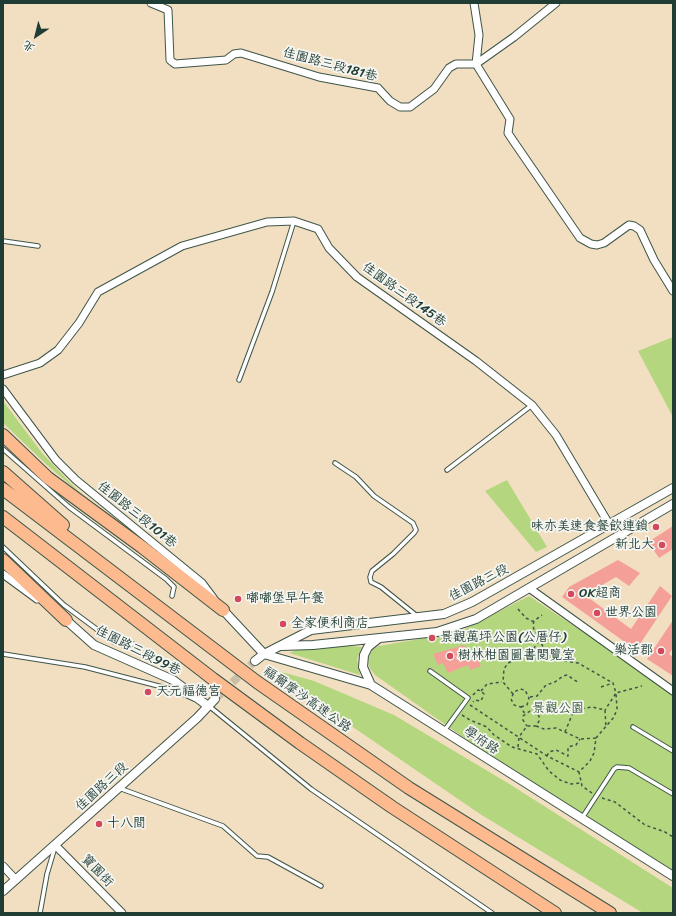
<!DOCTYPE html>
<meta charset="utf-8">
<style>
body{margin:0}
#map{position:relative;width:676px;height:916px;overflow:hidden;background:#f2dfc2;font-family:Sriracha,"LXGW WenKai TC",sans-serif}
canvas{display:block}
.frame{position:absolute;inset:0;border:4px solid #1f3d34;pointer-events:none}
.north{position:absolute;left:16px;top:16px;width:40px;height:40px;-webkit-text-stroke:3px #f6f6f2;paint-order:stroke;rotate:215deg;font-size:11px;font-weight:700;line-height:16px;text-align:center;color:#1f3d34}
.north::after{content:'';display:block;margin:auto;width:14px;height:18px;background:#1f3d34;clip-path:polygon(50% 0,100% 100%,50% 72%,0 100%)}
</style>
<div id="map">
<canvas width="676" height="916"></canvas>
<div class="frame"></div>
<div class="north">北</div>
</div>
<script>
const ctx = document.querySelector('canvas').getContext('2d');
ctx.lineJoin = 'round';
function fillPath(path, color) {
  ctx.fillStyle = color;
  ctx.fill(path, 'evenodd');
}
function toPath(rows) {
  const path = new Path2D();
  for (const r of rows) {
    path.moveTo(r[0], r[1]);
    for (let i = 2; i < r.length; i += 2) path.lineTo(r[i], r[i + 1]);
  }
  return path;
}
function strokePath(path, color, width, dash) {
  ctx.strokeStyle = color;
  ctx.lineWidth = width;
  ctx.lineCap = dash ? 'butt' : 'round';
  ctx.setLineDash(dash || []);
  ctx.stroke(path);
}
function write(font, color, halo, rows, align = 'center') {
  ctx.font = font + ' Sriracha,"LXGW WenKai TC",sans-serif';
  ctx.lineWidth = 3.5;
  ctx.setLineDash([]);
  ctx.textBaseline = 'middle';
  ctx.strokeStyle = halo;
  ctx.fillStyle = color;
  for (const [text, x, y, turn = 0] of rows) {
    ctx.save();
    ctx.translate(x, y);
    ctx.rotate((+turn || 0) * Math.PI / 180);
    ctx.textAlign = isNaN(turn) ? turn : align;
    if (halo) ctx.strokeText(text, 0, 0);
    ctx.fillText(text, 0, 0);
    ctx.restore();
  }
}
const green = toPath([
 [673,337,673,417,638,351],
 [3,401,42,453,82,495,47,465,3,423],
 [507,480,547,547,536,552,485,491],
 [529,596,673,692,673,871,514,773,375,675,369,667,368,659,372,650,379,646,459,632],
 [315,643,362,647,357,659,360,675,289,653],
 [271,671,278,671,314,681,394,715,511,785,673,888,673,913,643,913,480,814]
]);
const building = toPath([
 [673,526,673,549,659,558,648,542],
 [618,560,640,573,629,586,616,577,585,595,631,629,660,586,672,596,636,650,562,597,569,587],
 [673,620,673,648,669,654,673,657,673,676,647,659],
 [464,645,468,653,474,650,481,666,470,670,468,665,448,673,443,663,438,665,433,654]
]);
const tertiaryTunnel = toPath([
 [215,699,255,661]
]);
const path = toPath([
 [518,609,526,618,534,622],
 [541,638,541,643,546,652,557,660,578,663,613,683],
 [601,687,613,683,616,693,605,710],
 [481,691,487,684,502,682],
 [513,694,503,682,504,669,508,663,531,653,541,637,534,630,533,625,534,621,542,615],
 [473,695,478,690,481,691,484,694,481,701,475,700,473,702],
 [530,697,537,696,546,685,555,682,563,676,567,675,579,683],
 [470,705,547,756,579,772],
 [521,707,527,705,529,698,525,690,520,689,514,692,511,699,514,705,521,707,525,714],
 [462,715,470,720,487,727,494,735,512,747,537,754,549,771,560,780,571,784,580,783],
 [536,726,544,729,556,728,580,739,596,738],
 [565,732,572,715,580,709,592,707,605,710,606,728],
 [518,747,519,737,527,726,536,726,539,721,539,716,535,712,530,711,523,716,523,720,527,726],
 [547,756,549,752,556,750,568,756,568,747,576,745,580,739],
 [592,793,582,786,579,772,590,761,594,753,596,738,614,717,617,709,616,693,642,686],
 [602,798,615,802,645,825,665,832,673,837]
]);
const service = toPath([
 [3,241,38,246],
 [239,380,272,292,294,221],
 [3,449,69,507,166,579,174,587,172,596],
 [335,463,356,477,374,496,413,523,416,530,414,533,393,554,372,571,370,577,371,582,381,587,417,616],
 [447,470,532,405],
 [3,547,64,605,114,642,126,646,133,644],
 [3,654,85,667,174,690,194,699],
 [430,671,468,698,444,731],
 [209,706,311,789,492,913],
 [633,727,673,751],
 [119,788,223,826,257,856,268,857,321,886],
 [582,818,614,769,617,767,629,768,673,794],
 [40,913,47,874,55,847]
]);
const minor = toPath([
 [151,3,168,10,170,60,175,64,226,60,234,54,241,53,319,77,378,88,390,101,400,107,410,107,434,89,449,68,456,64,476,64],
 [474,3,479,35,476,64],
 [476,64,510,119,508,133,514,142,580,238,591,244,597,245,604,243,629,225,634,226,640,230,654,260,673,291],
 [476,64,514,37,556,3],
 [3,375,40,363,58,350,79,323,98,292,182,246,267,222,294,221,318,229,329,248,357,277,476,361,532,405,556,435,609,524],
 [3,389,56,460,76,480,202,583,214,599],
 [3,574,37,599],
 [529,588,673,691],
 [56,846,122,913],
 [3,866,16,880]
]);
const tertiary = toPath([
 [223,610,264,654],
 [66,620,94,645,173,680,208,706],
 [281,646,313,645,437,632,476,619,673,504],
 [264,654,371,685,673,876],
 [255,661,264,654,311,630,444,614,472,602,673,488],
 [371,685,363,667,364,655,368,647,378,639],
 [3,891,197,718,215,699]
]);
const motorway = toPath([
 [3,435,48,478,142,547,223,610],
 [3,472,63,525],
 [3,489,257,682,409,788,610,913],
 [3,517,213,679,300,743,392,807,555,913],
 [3,560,66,620]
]);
const markers = [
 [656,527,4,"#d1495b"],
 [662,545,4,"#d1495b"],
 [571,594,4,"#d1495b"],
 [238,599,4,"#d1495b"],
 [597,613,4,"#d1495b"],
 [283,624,4,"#d1495b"],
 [432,638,4,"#d1495b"],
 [661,651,4,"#d1495b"],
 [450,656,4,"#d1495b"],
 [148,692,4,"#d1495b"],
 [99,824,4,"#d1495b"]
];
const streetNames = [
 ["佳園路三段181巷",330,65,15],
 ["佳園路三段145巷",404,295,36],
 ["佳園路三段101巷",137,515,39],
 ["佳園路三段",479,583,-27],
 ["佳園路三段99巷",138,651,27],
 ["福爾摩沙高速公路",307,700,35],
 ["學府路",481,741,33],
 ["佳園路三段",102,787,-42],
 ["寶園街",97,871,46]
];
const poiNames = [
 ["味亦美速食餐飲連鎖",648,527,"right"],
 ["新北大",654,545,"right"],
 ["OK超商",579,594],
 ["嘟嘟堡早午餐",246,599],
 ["世界公園",605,613],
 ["全家便利商店",291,624],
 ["景觀萬坪公園(公厝仔)",440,638],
 ["樂活郡",653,651,"right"],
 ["樹林柑園圖書閱覽室",458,656],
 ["天元福德宮",156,692],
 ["十八間",107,824]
];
const parkNames = [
 ["景觀公園",558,709]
];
fillPath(green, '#b3d67f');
fillPath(building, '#f4a098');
strokePath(tertiaryTunnel, '#c8bfa6', 8, [8, 4]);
strokePath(service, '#3f5549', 5.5);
strokePath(minor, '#3f5549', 9);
strokePath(tertiary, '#3f5549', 10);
strokePath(motorway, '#3f5549', 14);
strokePath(path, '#3f5549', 1.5, [3, 3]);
strokePath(service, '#fff', 3.5);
strokePath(minor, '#fff', 7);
strokePath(tertiary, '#fff', 8);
strokePath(motorway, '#fcba8e', 12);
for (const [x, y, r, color] of markers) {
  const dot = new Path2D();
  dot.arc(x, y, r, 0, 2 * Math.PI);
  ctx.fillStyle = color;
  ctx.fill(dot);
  strokePath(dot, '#f6f6f2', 1.5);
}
write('13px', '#1f3d34', '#f6f6f2', streetNames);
write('13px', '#1f3d34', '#f6f6f2', poiNames, 'left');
write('13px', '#3d5c43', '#f6f6f2', parkNames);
</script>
